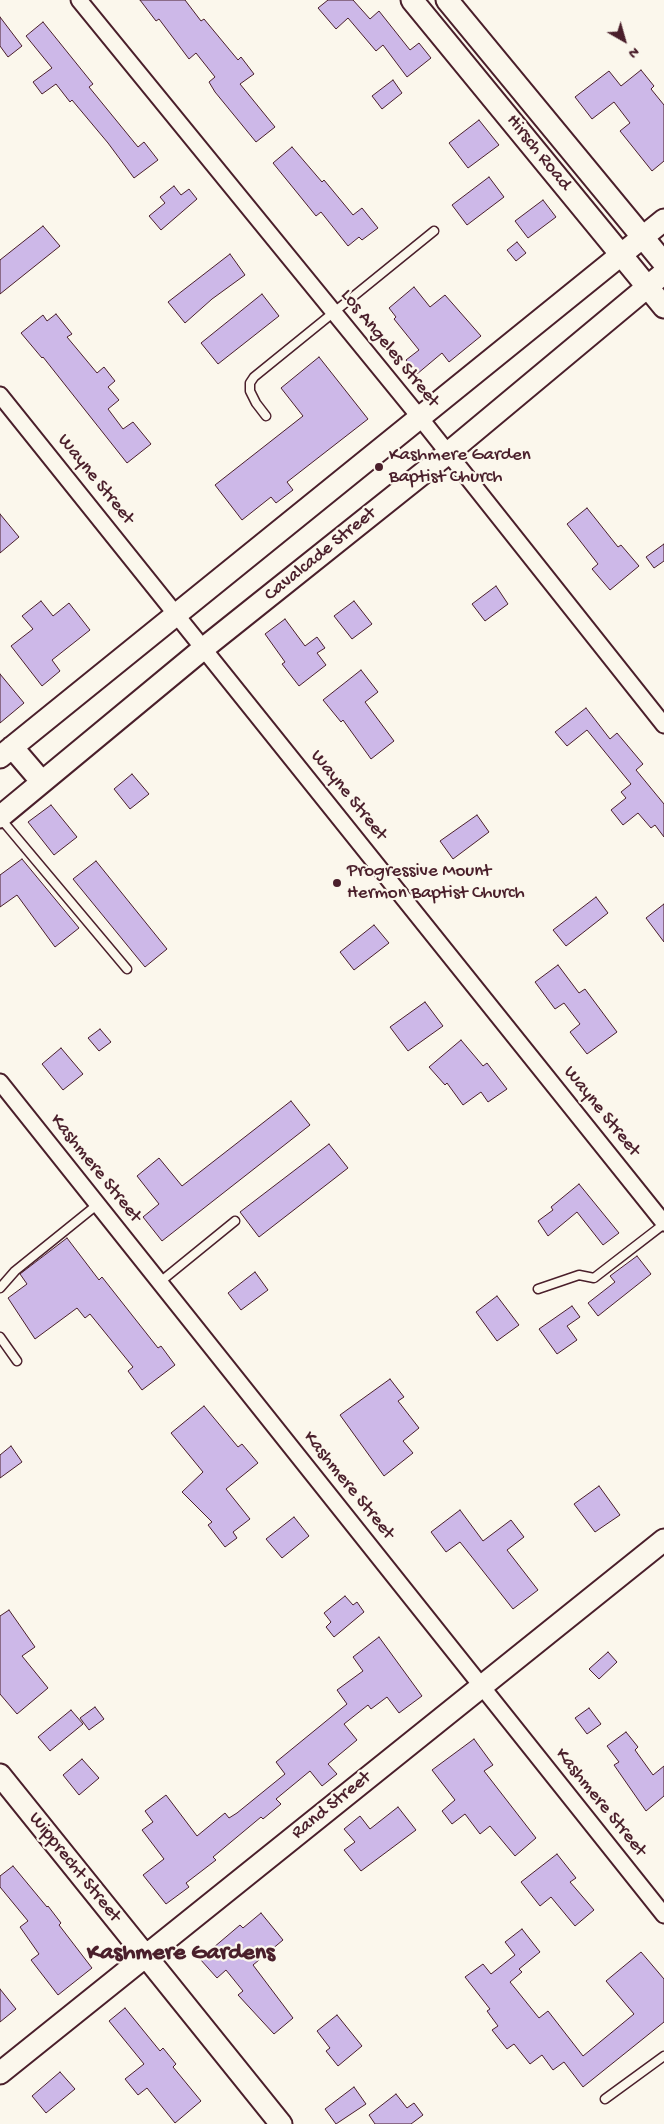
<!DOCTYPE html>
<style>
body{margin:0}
#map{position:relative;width:664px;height:2124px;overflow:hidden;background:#fbf7ec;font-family:"Gochi Hand",sans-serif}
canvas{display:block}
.north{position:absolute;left:599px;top:15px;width:50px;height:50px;-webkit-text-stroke:4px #fbf7ec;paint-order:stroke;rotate:142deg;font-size:14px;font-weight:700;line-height:20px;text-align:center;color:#4a1f2b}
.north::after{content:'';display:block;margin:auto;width:18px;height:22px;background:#4a1f2b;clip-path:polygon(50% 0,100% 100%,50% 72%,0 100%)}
</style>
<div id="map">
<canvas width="664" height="2124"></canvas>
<div class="north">N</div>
</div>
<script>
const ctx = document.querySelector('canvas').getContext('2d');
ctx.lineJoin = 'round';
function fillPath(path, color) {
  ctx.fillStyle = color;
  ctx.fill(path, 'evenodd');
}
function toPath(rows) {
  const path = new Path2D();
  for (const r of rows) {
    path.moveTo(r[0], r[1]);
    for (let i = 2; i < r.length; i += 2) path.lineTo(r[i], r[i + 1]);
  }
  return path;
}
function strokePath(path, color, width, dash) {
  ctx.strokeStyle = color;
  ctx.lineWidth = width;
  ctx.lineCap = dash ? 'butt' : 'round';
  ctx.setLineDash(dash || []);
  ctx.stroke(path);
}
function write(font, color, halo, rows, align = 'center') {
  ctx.font = font + ' "Gochi Hand",sans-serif';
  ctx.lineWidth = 4.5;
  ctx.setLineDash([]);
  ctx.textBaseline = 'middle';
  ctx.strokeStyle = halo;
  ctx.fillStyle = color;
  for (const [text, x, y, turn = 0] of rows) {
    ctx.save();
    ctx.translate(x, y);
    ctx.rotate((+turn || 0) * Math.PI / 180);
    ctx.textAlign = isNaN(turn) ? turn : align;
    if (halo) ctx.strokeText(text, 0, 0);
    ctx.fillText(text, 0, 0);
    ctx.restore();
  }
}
const building = toPath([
 [140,0,185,0,201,21,204,19,238,60,241,57,254,74,240,84,275,127,256,142,215,92,209,82,215,77,196,53,189,59,159,19,156,21,140,0],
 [328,0,353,0,370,19,379,11,410,50,419,43,431,58,407,77,383,45,376,51,348,18,336,29,318,8,328,0],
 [0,17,22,46,8,57,0,46,0,17],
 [43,22,93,84,89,87,138,147,144,142,158,160,134,178,108,143,72,100,70,102,56,84,42,94,33,82,52,68,26,36,43,22],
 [641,70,654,86,651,89,664,105,664,161,652,171,620,131,630,123,614,102,592,119,575,97,609,71,621,86,641,70],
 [393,80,402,93,382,109,372,96,393,80],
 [479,120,499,145,468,168,449,143,479,120],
 [292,147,322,182,324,180,353,215,362,208,378,228,362,240,359,237,348,246,321,212,316,216,273,163,292,147],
 [489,177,504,197,467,225,452,205,489,177],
 [174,186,181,195,189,189,197,199,161,230,149,216,165,203,160,197,174,186],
 [543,200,556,217,528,238,515,221,543,200],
 [43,226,60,246,0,294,0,260,43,226],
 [517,242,526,253,516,261,507,250,517,242],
 [230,254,245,275,212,299,185,323,168,302,230,254],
 [414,287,430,307,445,295,481,336,449,362,442,353,417,374,406,360,419,350,394,319,396,317,389,308,414,287],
 [262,294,279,316,218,364,201,343,262,294],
 [56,314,72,334,67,337,97,373,104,367,115,381,108,387,119,400,108,409,123,429,133,422,151,444,127,463,43,357,42,358,21,333,43,315,47,321,56,314],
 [319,357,368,419,287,482,293,490,276,503,271,497,242,520,215,485,303,416,281,388,319,357],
 [587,508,618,547,621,545,639,566,610,590,592,569,598,564,567,524,587,508],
 [0,514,19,537,0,553,0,514],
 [664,544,664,561,654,568,646,557,664,544],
 [496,586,508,604,485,621,472,604,496,586],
 [41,601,53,616,69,603,90,630,52,660,60,671,42,686,11,646,33,629,22,616,41,601],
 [354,601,372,624,352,639,334,616,354,601],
 [285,619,305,646,317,637,325,648,317,653,326,665,299,686,282,664,285,662,265,634,285,619],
 [361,670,378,692,365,702,394,741,371,759,343,720,341,722,323,700,361,670],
 [0,674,24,703,0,723,0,674],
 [586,708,610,739,617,733,643,764,636,770,664,804,664,837,655,825,651,828,638,813,623,825,611,810,626,798,621,792,631,784,587,730,567,746,555,732,586,708],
 [132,774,149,794,130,809,114,789,132,774],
 [51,805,77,837,54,855,28,822,51,805],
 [477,815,489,832,453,859,440,841,477,815],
 [22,859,79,928,55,947,17,895,0,907,0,875,22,859],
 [96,861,167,949,145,967,73,879,96,861],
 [596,897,608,913,566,946,553,930,596,897],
 [664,904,664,942,646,918,664,904],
 [374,925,389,943,354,970,340,952,374,925],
 [558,965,579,993,585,989,617,1032,587,1054,570,1032,580,1024,564,1003,555,1009,535,982,558,965],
 [425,1002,443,1026,408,1051,390,1027,425,1002],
 [100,1029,111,1042,99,1051,88,1038,100,1029],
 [461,1040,483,1066,487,1063,507,1089,488,1102,481,1092,463,1105,447,1083,445,1085,429,1067,461,1040],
 [61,1048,83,1074,63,1090,42,1064,61,1048],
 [291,1101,310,1125,162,1241,143,1217,159,1204,137,1176,159,1158,182,1186,291,1101],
 [329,1144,348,1168,259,1237,240,1212,329,1144],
 [579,1184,619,1233,603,1245,577,1212,548,1236,538,1221,553,1210,551,1207,579,1184],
 [67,1238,99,1280,102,1277,158,1348,161,1346,175,1365,142,1390,128,1371,133,1367,90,1314,85,1318,77,1308,35,1339,8,1298,27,1284,20,1274,67,1238],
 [637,1256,651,1274,598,1316,588,1303,615,1282,610,1276,637,1256],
 [255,1272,268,1290,241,1310,228,1293,255,1272],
 [497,1296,519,1325,497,1341,476,1312,497,1296],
 [572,1306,580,1317,567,1326,577,1340,557,1354,539,1329,572,1306],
 [390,1379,404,1397,398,1401,419,1428,403,1441,413,1453,384,1476,340,1415,390,1379],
 [204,1406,238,1447,242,1444,258,1463,226,1489,250,1519,233,1532,237,1538,225,1547,208,1525,212,1522,182,1492,203,1472,171,1433,204,1406],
 [11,1446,22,1462,0,1478,0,1455,11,1446],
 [599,1486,620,1515,595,1532,574,1504,599,1486],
 [460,1510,483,1541,511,1520,524,1537,507,1550,538,1590,513,1609,460,1542,446,1552,431,1532,460,1510],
 [294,1517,309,1536,282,1558,266,1539,294,1517],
 [345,1596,353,1605,357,1602,364,1612,334,1637,326,1627,331,1622,324,1613,345,1596],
 [9,1610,35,1647,22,1656,48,1688,17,1714,0,1694,0,1616,9,1610],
 [379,1637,422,1696,399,1713,387,1697,371,1709,368,1705,344,1724,357,1740,328,1764,337,1774,322,1786,310,1771,276,1799,281,1804,263,1819,261,1817,213,1857,216,1860,186,1883,189,1887,166,1904,143,1875,164,1859,142,1830,153,1822,145,1811,166,1795,197,1836,225,1813,229,1818,237,1813,285,1774,276,1762,347,1704,337,1690,363,1671,353,1657,379,1637],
 [608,1652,617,1662,599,1679,589,1669,608,1652],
 [95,1707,104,1719,89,1730,80,1718,95,1707],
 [589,1708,601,1724,587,1734,575,1718,589,1708],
 [71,1710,83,1724,50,1751,38,1737,71,1710],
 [626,1732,638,1747,635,1750,653,1775,664,1766,664,1796,646,1811,614,1765,619,1762,607,1746,626,1732],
 [474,1739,493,1765,484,1771,536,1838,515,1856,490,1826,480,1834,465,1814,452,1824,442,1811,455,1800,432,1770,474,1739],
 [82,1759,99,1778,79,1795,63,1775,82,1759],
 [398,1807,416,1830,361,1871,344,1850,355,1842,344,1829,360,1816,370,1829,398,1807],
 [557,1854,576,1878,570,1882,594,1910,575,1926,551,1897,540,1906,521,1882,557,1854],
 [13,1866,47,1907,48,1906,61,1923,59,1925,92,1968,58,1995,31,1960,39,1954,20,1927,28,1921,0,1887,0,1876,13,1866],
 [261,1913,283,1940,253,1965,293,2018,274,2034,238,1995,243,1991,226,1970,217,1978,200,1959,240,1925,243,1928,261,1913],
 [522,1929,540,1952,519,1969,522,1972,510,1982,539,2018,548,2011,583,2056,634,2014,606,1981,641,1952,664,1979,664,2022,583,2087,564,2062,553,2070,542,2055,530,2064,514,2044,507,2049,492,2030,498,2026,487,2011,490,2009,465,1977,483,1964,491,1974,515,1955,505,1942,522,1929],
 [0,1989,16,2009,0,2022,0,1989],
 [125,2008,160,2051,163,2048,176,2064,173,2067,201,2101,175,2123,147,2088,138,2095,125,2079,144,2064,109,2021,125,2008],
 [337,2015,362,2046,338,2066,326,2051,330,2048,317,2031,337,2015],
 [60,2072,75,2089,46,2113,32,2096,60,2072],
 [354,2087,366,2104,336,2124,325,2109,354,2087],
 [396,2094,407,2108,414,2103,423,2115,411,2124,375,2124,369,2115,396,2094]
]);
const lane = toPath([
 [266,416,256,403,250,391,250,383,254,377,434,231],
 [1,819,127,969],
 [160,1282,235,1221],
 [0,1288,15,1271,98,1204],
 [538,1289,579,1275,594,1278,664,1224],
 [0,1337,17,1361],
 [605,2099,664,2056]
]);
const street = toPath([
 [79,0,421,419,664,725],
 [0,395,664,1223],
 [0,1082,664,1915]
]);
const secondary = toPath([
 [412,0,664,307],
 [447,0,664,263],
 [12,747,42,782],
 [0,757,664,220],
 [0,817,204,648,447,454,664,273],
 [0,1775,281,2124],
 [0,2073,664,1540]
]);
const markers = [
 [379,467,5,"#4a1f2b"],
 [337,883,5,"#4a1f2b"]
];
const streetNames = [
 ["Hirsch Road",538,153,51],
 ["Los Angeles Street",389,349,51],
 ["Wayne Street",95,480,51],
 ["Cavalcade Street",321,555,-39],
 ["Wayne Street",348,796,51],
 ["Wayne Street",601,1112,51],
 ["Kashmere Street",95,1169,51],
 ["Kashmere Street",348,1486,51],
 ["Kashmere Street",600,1803,51],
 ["Rand Street",332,1806,-39],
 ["Wipprecht Street",74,1868,51]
];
const poiNames = [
 ["Kashmere Garden",389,456],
 ["Baptist Church",389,478],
 ["Progressive Mount",347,872],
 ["Hermon Baptist Church",347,894]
];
const districtNames = [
 ["Kashmere Gardens",181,1954]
];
fillPath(building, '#cdb8e8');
strokePath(building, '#4a1f2b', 1);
strokePath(lane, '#4a1f2b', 11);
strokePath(street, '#4a1f2b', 19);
strokePath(secondary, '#4a1f2b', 25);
strokePath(lane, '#fbf7ec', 8);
strokePath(street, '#fbf7ec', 15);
strokePath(secondary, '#fbf7ec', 21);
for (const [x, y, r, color] of markers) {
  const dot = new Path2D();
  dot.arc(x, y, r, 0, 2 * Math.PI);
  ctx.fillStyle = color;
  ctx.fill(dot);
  strokePath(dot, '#fbf7ec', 2);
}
write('19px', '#4a1f2b', '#fbf7ec', streetNames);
write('19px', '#4a1f2b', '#fbf7ec', poiNames, 'left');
write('bold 24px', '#4a1f2b', '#fbf7ec', districtNames);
</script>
